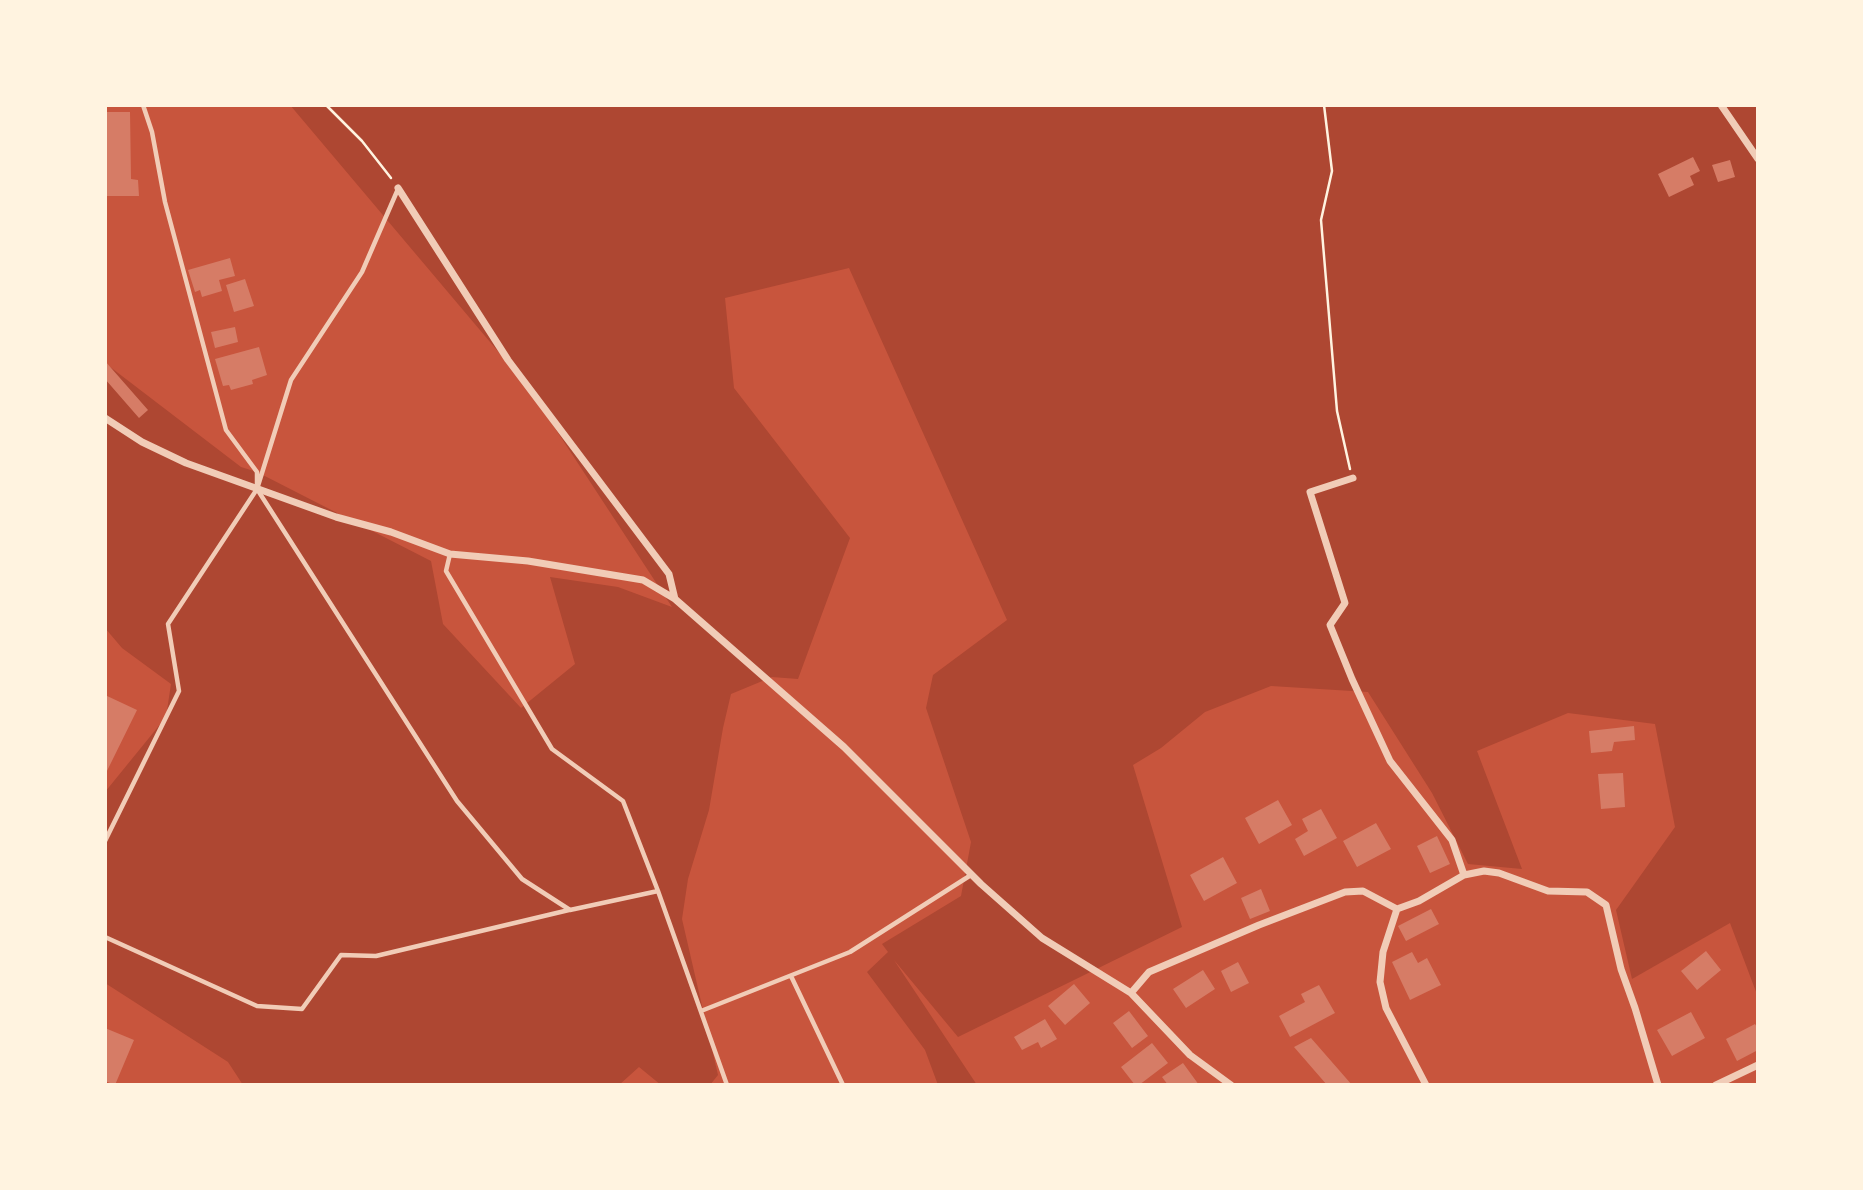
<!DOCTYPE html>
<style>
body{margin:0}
#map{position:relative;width:1863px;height:1190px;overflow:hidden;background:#c8553d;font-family:Lora,serif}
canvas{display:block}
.frame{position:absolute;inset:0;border:107px solid #fff3e0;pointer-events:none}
</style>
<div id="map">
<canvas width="1863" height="1190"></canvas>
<div class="frame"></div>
</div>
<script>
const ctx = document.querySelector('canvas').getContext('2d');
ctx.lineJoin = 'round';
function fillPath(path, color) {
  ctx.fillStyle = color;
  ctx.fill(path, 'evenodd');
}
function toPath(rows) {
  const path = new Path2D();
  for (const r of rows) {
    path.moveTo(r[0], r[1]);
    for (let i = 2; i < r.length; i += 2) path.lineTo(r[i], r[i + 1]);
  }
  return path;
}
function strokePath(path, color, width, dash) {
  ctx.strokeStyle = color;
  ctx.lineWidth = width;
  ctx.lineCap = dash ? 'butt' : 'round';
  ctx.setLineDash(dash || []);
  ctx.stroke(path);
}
const green = toPath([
 [290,105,1758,105,1758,997,1730,923,1632,979,1616,910,1675,827,1655,724,1568,713,1477,751,1522,869,1468,864,1432,793,1368,692,1271,686,1205,712,1161,748,1133,765,1182,927,958,1037,894,960,977,1085,938,1085,925,1050,867,972,888,952,882,944,961,896,971,842,926,708,933,675,1007,620,849,268,725,298,734,388,850,538,798,679,772,677,731,694,723,728,709,810,688,879,682,919,718,1075,710,1085,661,1085,639,1067,619,1085,243,1085,228,1062,105,983,105,792,166,717,171,684,122,648,105,628,105,363,241,467,257,472,431,561,443,624,521,708,575,664,550,577,618,587,672,607,528,387]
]);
const building = toPath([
 [105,112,130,112,131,179,138,180,139,196,105,196],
 [1693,157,1700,171,1690,176,1694,185,1669,197,1658,174],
 [1730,160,1735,177,1718,182,1712,165],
 [230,258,235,276,219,280,222,291,202,297,200,290,195,292,188,270],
 [245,279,254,306,234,312,226,285],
 [235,327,238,342,215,348,211,332],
 [259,347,267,375,252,380,253,384,231,390,229,385,223,386,215,359],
 [105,361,148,410,139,418,105,379],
 [105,695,137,710,105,775],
 [1634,726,1635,740,1614,742,1612,751,1591,753,1589,731],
 [1623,773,1625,807,1601,809,1598,774],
 [1278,800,1292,825,1259,844,1245,818],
 [1321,809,1337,838,1304,856,1295,839,1308,831,1302,819],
 [1376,823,1391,849,1357,867,1343,841],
 [1437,836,1450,864,1430,873,1417,846],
 [1223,857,1237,883,1204,901,1190,875],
 [1261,889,1270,911,1250,919,1241,898],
 [1431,909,1439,924,1406,941,1398,926],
 [1706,951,1721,970,1697,990,1681,971],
 [1412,952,1418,963,1427,958,1441,985,1410,1000,1392,962],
 [1238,962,1249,983,1231,992,1221,971],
 [1203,970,1215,989,1186,1008,1173,989],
 [1074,984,1090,1003,1065,1025,1048,1006],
 [1319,985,1335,1013,1290,1037,1279,1016,1305,1002,1301,994],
 [1129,1011,1148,1036,1132,1048,1113,1023],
 [1691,1012,1705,1038,1672,1056,1657,1030],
 [1045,1019,1057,1039,1041,1048,1038,1042,1022,1050,1014,1037],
 [1755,1024,1758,1029,1758,1050,1737,1061,1726,1039],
 [105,1028,134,1040,115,1085,105,1081],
 [1311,1038,1352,1085,1327,1085,1294,1047],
 [1152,1043,1168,1063,1139,1085,1135,1085,1121,1067],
 [1183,1063,1199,1085,1168,1085,1162,1077]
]);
const path = toPath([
 [326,105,362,141,391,178],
 [1324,105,1332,171,1321,220,1337,411,1350,469]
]);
const service = toPath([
 [143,105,152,132,165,202,226,430,257,472,257,489,457,801,522,879,570,910,658,891,623,801,552,749,446,571,450,554],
 [105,841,179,691,168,624,257,489,291,380,362,272,398,189],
 [658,891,727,1085],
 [105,937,257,1006,302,1009,341,955,376,956,569,910],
 [791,976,843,1085],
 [701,1011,850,952,971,875]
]);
const minor = toPath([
 [1721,105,1758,159],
 [398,188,508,360,669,574,675,599],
 [105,418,142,442,186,463,336,517,391,532,450,554,528,561,643,580,675,599,844,747,981,884,1042,938,1131,993,1190,1055,1231,1085],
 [1353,478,1310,492,1345,603,1330,625,1352,679,1390,761,1452,840,1464,875],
 [1397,909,1383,952,1380,982,1386,1008,1426,1085],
 [1131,993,1149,972,1259,925,1345,892,1363,891,1397,909,1419,901,1464,875,1484,871,1499,873,1548,891,1587,892,1606,905,1621,969,1635,1008,1658,1085],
 [1716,1085,1758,1065]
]);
fillPath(green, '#ae4732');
fillPath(building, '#d67c66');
strokePath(path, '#fff3e0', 2.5);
strokePath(service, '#f1ccb7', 4.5);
strokePath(minor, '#f1ccb7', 7);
</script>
